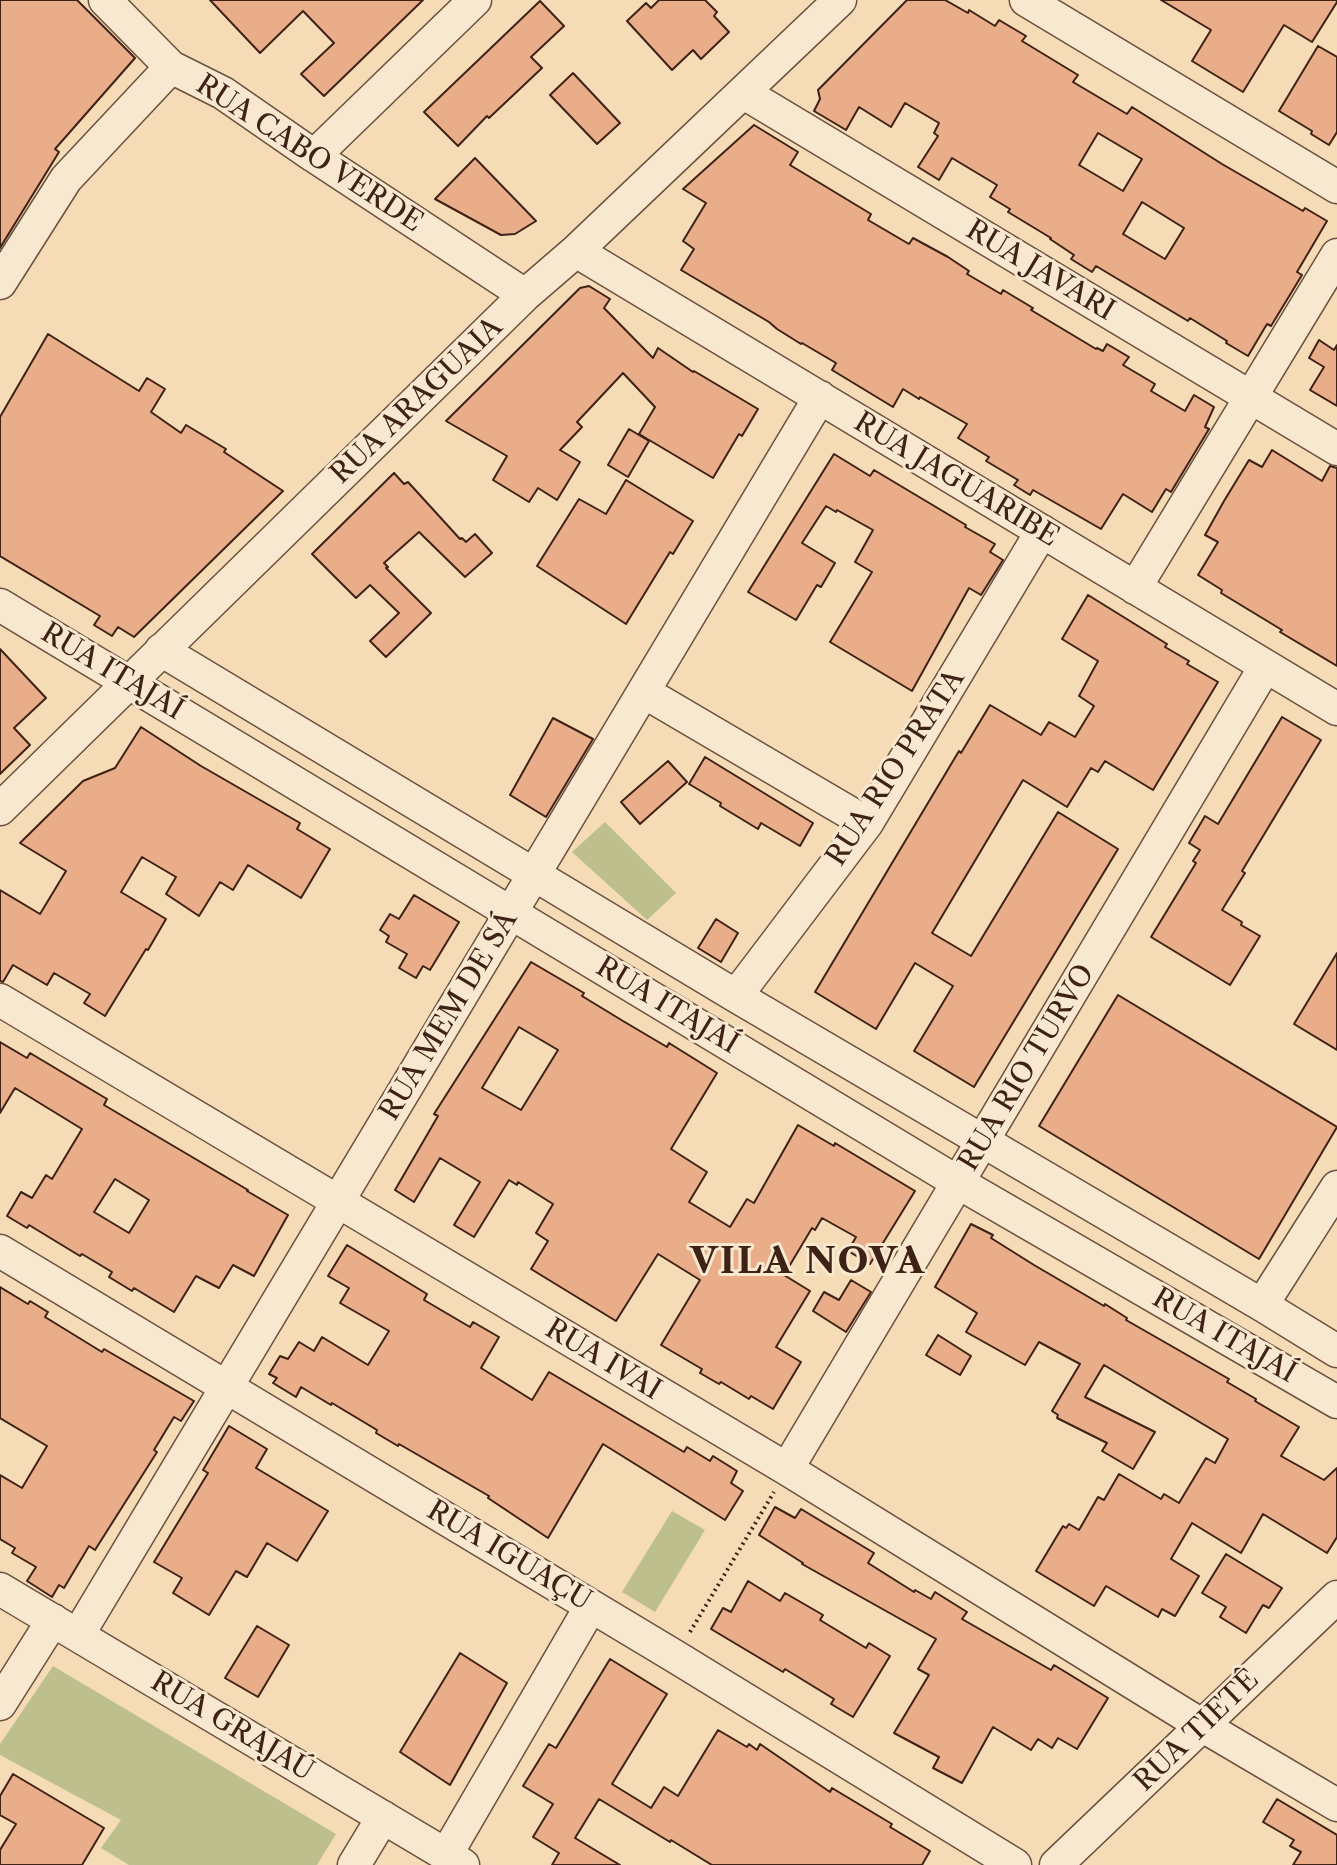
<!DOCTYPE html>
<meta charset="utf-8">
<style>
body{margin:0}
canvas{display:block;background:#f5dbb6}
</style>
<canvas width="1337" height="1865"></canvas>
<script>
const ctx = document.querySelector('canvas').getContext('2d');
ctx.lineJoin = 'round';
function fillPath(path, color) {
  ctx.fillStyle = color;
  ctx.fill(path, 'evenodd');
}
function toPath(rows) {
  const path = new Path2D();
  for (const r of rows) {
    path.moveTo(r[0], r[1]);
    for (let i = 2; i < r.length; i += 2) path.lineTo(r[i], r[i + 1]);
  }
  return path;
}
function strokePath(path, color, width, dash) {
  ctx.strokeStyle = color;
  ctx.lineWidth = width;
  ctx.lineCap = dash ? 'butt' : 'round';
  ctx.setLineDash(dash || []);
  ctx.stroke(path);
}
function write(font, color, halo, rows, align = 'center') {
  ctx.font = font + ' "Libre Caslon Text",serif';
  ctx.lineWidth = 6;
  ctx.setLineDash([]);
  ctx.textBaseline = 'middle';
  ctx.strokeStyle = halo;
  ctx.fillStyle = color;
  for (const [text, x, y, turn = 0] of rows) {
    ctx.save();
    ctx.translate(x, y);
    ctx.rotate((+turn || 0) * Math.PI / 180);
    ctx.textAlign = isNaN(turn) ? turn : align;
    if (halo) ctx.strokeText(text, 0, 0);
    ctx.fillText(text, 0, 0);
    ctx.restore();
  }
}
const green = toPath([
 [605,822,676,893,647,920,572,852],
 [672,1511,705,1530,655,1612,622,1592],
 [53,1666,336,1834,317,1865,129,1865,101,1848,121,1820,0,1755,0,1744]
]);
const building = toPath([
 [0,0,77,0,135,58,55,149,59,152,0,248,0,0],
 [210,0,423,0,324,96,301,74,334,43,303,11,260,53,210,0],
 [659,0,705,0,717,12,714,16,729,32,701,59,693,50,672,70,627,21,646,3,651,8,659,0],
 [907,0,945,0,968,13,969,10,995,26,999,20,1026,36,1022,41,1078,75,1073,82,1127,114,1132,107,1222,164,1303,211,1305,208,1327,221,1297,272,1302,275,1271,326,1267,324,1248,356,1226,343,1227,341,1190,318,1188,321,1096,266,1092,272,1071,259,1074,255,1050,239,1051,238,1008,212,1010,209,990,197,997,185,952,158,939,180,918,167,938,136,934,133,939,123,905,103,891,127,859,107,846,130,814,111,820,99,818,90,907,0],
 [1098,133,1142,159,1123,191,1079,165,1098,133],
 [1142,202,1184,228,1165,259,1123,234,1142,202],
 [1161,0,1337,0,1337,2,1312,42,1284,25,1243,92,1192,61,1211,30,1161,0],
 [540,1,564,26,531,57,542,68,489,118,487,116,458,146,424,112,540,1],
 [1318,46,1337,57,1337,132,1329,145,1311,134,1312,131,1279,111,1318,46],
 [573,73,620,123,597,144,550,95,573,73],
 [754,125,798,152,790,165,871,214,868,220,909,244,913,238,948,257,969,271,967,274,1001,294,1003,290,1033,308,1031,310,1096,349,1097,348,1103,351,1107,344,1129,357,1123,365,1155,384,1151,391,1185,411,1194,395,1214,407,1205,427,1209,429,1171,492,1166,489,1152,512,1123,494,1101,529,1033,490,1030,495,1014,485,1018,480,986,461,989,457,958,438,967,424,920,397,919,399,903,389,893,407,832,370,836,363,802,343,801,344,777,329,769,322,681,270,694,249,683,241,706,203,683,189,754,125],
 [475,158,536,221,515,234,501,235,435,199,475,158],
 [589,286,610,299,604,308,653,358,658,348,693,372,694,371,758,409,742,436,739,434,713,478,639,434,655,407,623,373,577,422,582,427,560,450,580,462,557,500,538,488,529,502,493,480,507,456,446,421,580,288,589,286],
 [48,334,139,391,147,378,165,389,151,412,181,433,186,425,226,449,224,452,283,491,134,637,118,627,112,636,94,625,100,616,0,556,0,417,48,334],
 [1319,340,1334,350,1337,345,1337,406,1310,390,1324,367,1309,358,1319,340],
 [629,429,649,441,628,477,608,465,629,429],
 [1272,450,1322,481,1330,466,1337,468,1337,666,1280,632,1282,630,1221,593,1222,590,1198,575,1218,542,1205,535,1224,501,1249,460,1262,467,1272,450],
 [834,454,870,476,874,470,966,525,965,527,995,544,990,552,1003,560,981,595,969,588,912,691,830,642,872,572,855,562,873,530,837,510,836,512,826,506,802,543,835,563,821,587,817,585,796,620,748,592,834,454],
 [394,473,404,484,408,482,460,539,462,538,466,542,475,534,492,553,465,577,419,532,384,563,388,567,386,568,431,613,386,657,370,641,399,613,370,585,356,598,312,554,394,473],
 [626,480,693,521,673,554,670,552,626,624,537,566,579,499,606,514,626,480],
 [1088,595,1167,644,1165,647,1189,661,1187,664,1218,682,1153,790,1105,761,1098,772,1091,768,1067,807,1023,780,932,933,971,956,1058,812,1118,849,974,1087,914,1051,953,986,915,963,876,1029,815,992,959,751,961,753,990,705,1041,735,1049,722,1075,737,1094,706,1079,696,1098,661,1062,639,1088,595],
 [0,649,46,698,14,728,30,745,0,774,0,649],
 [1282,717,1321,740,1242,871,1245,873,1222,910,1242,922,1241,925,1260,936,1230,985,1151,937,1196,863,1193,861,1200,850,1189,843,1205,816,1218,824,1282,717],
 [553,718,593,739,546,817,510,795,553,718],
 [141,727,201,766,300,823,297,829,330,849,301,898,248,865,233,890,220,882,199,916,166,894,176,877,142,857,121,892,166,919,148,950,146,949,105,1016,84,1003,90,994,54,973,47,985,13,965,3,982,0,981,0,890,40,914,66,871,20,843,83,781,115,768,141,727],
 [705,757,813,823,800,846,761,823,758,829,720,806,721,803,689,784,705,757],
 [668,761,687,782,640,824,621,802,668,761],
 [414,895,459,922,430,970,423,966,416,978,399,968,407,954,386,942,389,936,380,930,390,914,399,919,414,895],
 [716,919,738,933,721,962,698,948,716,919],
 [1337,953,1337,1050,1294,1024,1337,953],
 [531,962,584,993,582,996,623,1021,667,1047,669,1043,717,1073,671,1149,707,1172,689,1202,730,1227,747,1199,754,1203,798,1125,834,1146,835,1143,915,1191,870,1264,848,1251,856,1237,822,1218,815,1230,812,1228,784,1275,810,1291,776,1347,801,1362,773,1409,751,1396,749,1399,721,1382,719,1384,700,1373,702,1369,661,1345,700,1280,658,1254,616,1321,531,1269,548,1241,536,1233,553,1204,518,1182,517,1185,509,1180,474,1237,454,1225,480,1182,440,1158,414,1202,395,1190,438,1116,434,1114,531,962],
 [519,1027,558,1050,521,1110,482,1088,519,1027],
 [1118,995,1337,1127,1259,1259,1039,1126,1118,995],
 [0,1042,27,1058,30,1053,107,1099,104,1105,248,1190,247,1191,288,1215,254,1276,233,1265,219,1288,196,1276,174,1312,134,1288,132,1291,109,1277,112,1272,82,1254,80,1256,29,1225,27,1228,7,1216,21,1192,32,1198,46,1175,52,1179,82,1129,15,1088,0,1113,0,1042],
 [115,1179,149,1200,129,1233,94,1212,115,1179],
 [971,1224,993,1235,991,1238,1034,1265,1104,1306,1105,1304,1127,1318,1126,1320,1229,1379,1227,1382,1256,1399,1255,1401,1299,1427,1281,1456,1324,1480,1337,1468,1337,1537,1327,1553,1263,1514,1241,1553,1192,1523,1171,1559,1199,1576,1175,1616,1162,1609,1158,1617,1106,1586,1094,1606,1036,1571,1063,1526,1066,1528,1069,1524,1079,1530,1098,1497,1104,1500,1119,1474,1161,1499,1164,1494,1179,1503,1206,1458,1215,1463,1228,1439,1104,1365,1085,1397,1155,1432,1133,1469,1102,1451,1107,1443,1057,1418,1058,1415,1052,1411,1080,1364,1039,1342,1025,1365,966,1332,977,1313,935,1287,971,1224],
 [347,1245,427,1294,424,1300,470,1327,473,1322,499,1337,481,1368,532,1400,549,1372,684,1452,687,1447,710,1461,713,1456,737,1471,731,1483,743,1491,725,1520,603,1444,548,1538,488,1498,489,1496,399,1444,398,1446,376,1433,377,1430,332,1403,331,1405,301,1387,296,1397,273,1383,277,1378,269,1374,280,1356,288,1359,299,1342,314,1351,322,1337,368,1365,389,1331,340,1303,349,1288,328,1276,347,1245],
 [851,1280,871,1292,846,1332,813,1311,824,1292,839,1300,851,1280],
 [0,1287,28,1304,30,1301,48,1312,45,1317,102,1352,104,1349,194,1401,181,1421,174,1417,154,1450,157,1452,95,1550,89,1546,64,1588,59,1585,52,1597,27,1581,36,1567,12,1553,15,1548,0,1539,0,1475,22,1488,47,1446,0,1418,0,1287],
 [938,1335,971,1356,960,1375,926,1355,938,1335],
 [229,1426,267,1449,256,1468,328,1511,297,1561,267,1543,247,1577,236,1571,209,1615,173,1593,182,1578,154,1562,208,1473,203,1470,229,1426],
 [775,1507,795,1518,801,1509,874,1553,868,1563,914,1592,915,1590,931,1599,935,1592,967,1612,962,1619,1051,1670,1054,1665,1108,1698,1077,1749,1058,1738,1052,1748,1038,1739,1031,1750,993,1727,962,1783,933,1768,939,1757,894,1733,929,1675,918,1669,936,1639,802,1564,803,1563,759,1535,775,1507],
 [1226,1554,1282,1588,1269,1608,1263,1605,1246,1633,1220,1617,1226,1607,1202,1593,1226,1554],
 [748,1581,780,1601,785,1593,823,1615,820,1620,866,1648,869,1643,890,1656,853,1717,831,1704,834,1699,785,1669,783,1672,711,1629,723,1608,731,1612,748,1581],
 [257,1626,289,1645,258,1697,225,1678,257,1626],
 [460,1653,507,1683,450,1785,400,1752,460,1653],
 [610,1659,667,1694,612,1784,651,1808,664,1787,678,1796,718,1730,747,1747,749,1744,757,1750,760,1744,830,1792,832,1788,892,1824,890,1827,930,1851,922,1865,712,1865,671,1840,670,1842,599,1799,575,1838,620,1865,552,1865,559,1853,533,1837,553,1804,523,1786,549,1744,556,1748,610,1659],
 [13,1774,104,1828,82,1865,0,1865,0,1850,16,1824,0,1815,0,1796,13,1774],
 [1277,1799,1337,1835,1337,1865,1293,1865,1301,1852,1290,1846,1294,1840,1263,1822,1277,1799]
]);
const path = toPath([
 [690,1632,774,1492]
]);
const minor = toPath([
 [105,0,171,67,223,93,314,156,525,295],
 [1026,0,1337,187],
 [744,93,1337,449],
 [314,156,475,0],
 [576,251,1337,709],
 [0,283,66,179,171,67],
 [1135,588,1337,255],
 [0,605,959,1183,1337,1402],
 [161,650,736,996,1262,1305,1337,1351],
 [644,692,867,823],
 [0,809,525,295,576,251,840,0],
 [736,996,867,823,1042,531],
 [0,1000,787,1469,1203,1726,1337,1805],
 [0,1251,676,1657,1015,1865],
 [1262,1305,1337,1187],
 [787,1469,1265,667],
 [0,1589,463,1865],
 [78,1635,820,397],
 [0,1704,53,1620],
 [446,1855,591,1606],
 [354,1865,383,1817],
 [1056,1865,1337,1597]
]);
const streetNames = [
 ["RUA CABO VERDE",309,154,33],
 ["RUA JAVARI",1040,271,31],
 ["RUA ARAGUAIA",417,401,-44],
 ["RUA JAGUARIBE",956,480,31],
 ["RUA ITAJAÍ",112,672,31],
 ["RUA RIO PRATA",896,768,-57],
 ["RUA ITAJAÍ",667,1006,31],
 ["RUA MEM DE SÁ",449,1016,-59],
 ["RUA RIO TURVO",1027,1068,-59],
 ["RUA ITAJAÍ",1224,1336,30],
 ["RUA IVAI",603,1360,31],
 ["RUA IGUAÇU",509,1556,31],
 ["RUA GRAJAÚ",232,1727,31],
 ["RUA TIETÊ",1197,1731,-44]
];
const districtNames = [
 ["VILA NOVA",808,1263]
];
fillPath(green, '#bdc08d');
fillPath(building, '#e9ad89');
strokePath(building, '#3f2216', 2);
strokePath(minor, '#6c503e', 35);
strokePath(path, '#3f2216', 4, [2, 4]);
strokePath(minor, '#f8e8d0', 32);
write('28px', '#3f2216', '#f8e8d0', streetNames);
ctx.letterSpacing = '2px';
write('bold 36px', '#3f2216', '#f8e8d0', districtNames);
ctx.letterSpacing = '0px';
</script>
